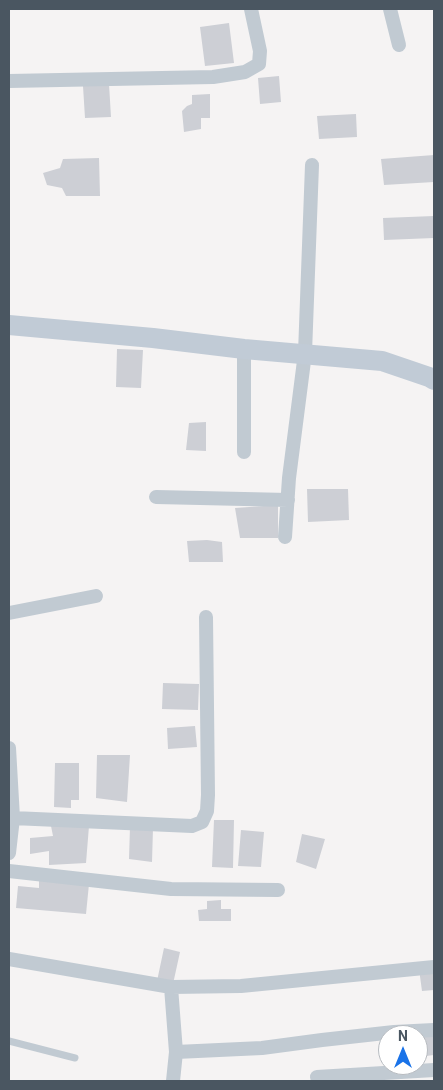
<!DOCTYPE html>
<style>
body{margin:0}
#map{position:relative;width:443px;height:1090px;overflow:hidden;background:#f5f3f3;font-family:Roboto,sans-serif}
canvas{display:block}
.frame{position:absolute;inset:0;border:10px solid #4a5661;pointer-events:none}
.north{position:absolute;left:378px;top:1025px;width:50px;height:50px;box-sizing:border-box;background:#fff;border:1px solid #b7bbc0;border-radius:50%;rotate:0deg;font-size:14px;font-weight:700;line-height:20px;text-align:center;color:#4a5661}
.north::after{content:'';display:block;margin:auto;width:18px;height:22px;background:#1a73e8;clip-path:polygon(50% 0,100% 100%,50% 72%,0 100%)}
</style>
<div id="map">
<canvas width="443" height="1090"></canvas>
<div class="frame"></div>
<div class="north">N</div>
</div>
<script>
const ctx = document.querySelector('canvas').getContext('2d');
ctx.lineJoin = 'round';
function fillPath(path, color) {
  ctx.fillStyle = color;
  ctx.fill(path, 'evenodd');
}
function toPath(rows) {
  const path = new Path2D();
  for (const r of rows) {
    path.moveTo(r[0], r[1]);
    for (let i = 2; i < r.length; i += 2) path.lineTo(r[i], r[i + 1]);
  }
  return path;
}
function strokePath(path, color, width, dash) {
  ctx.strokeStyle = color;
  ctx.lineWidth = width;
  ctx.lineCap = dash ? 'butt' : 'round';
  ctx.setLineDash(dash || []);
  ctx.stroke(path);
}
const building = toPath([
 [229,23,234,63,205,66,200,27],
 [279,76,281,102,260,104,258,78],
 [109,84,111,117,85,118,83,86],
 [210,94,210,118,201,118,201,129,184,132,182,111,187,106,192,104,192,95],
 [356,114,357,137,319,139,317,116],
 [434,155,434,182,384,185,381,159],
 [99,158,100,196,66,196,62,188,47,185,43,173,60,168,63,159],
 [434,216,434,238,384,240,383,218],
 [117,349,143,350,141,388,116,387],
 [206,422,206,451,186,450,189,423],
 [307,489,348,489,349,520,308,522],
 [278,505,278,538,240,538,235,508],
 [207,540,222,542,223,562,189,562,187,541],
 [163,683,199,684,198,710,162,709],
 [195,726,197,747,168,749,167,728],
 [97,755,130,755,127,802,96,798],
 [55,763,79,763,79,800,71,800,71,808,54,807],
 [214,820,234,820,233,868,212,867],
 [51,826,89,826,86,863,49,865,49,851,30,854,30,838,53,836],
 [130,827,153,828,152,862,129,859],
 [241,830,264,832,261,867,238,866],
 [302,834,325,839,316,869,296,862],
 [39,880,89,884,86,914,16,908,18,886,39,888],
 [221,900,221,909,231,909,231,921,199,921,198,910,207,909,207,901],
 [164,948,180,952,173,984,157,981],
 [434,967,434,990,422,991,419,969],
 [434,1031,434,1055,418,1057,418,1034]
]);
const lane = toPath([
 [9,1041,75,1058]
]);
const street = toPath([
 [390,9,399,45],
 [9,81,213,77,245,72,259,64,260,51,251,9],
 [244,349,244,452],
 [156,497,288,500],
 [285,537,289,478,305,353,312,165],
 [9,613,96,596],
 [9,748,13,818,9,853],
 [13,818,192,826,202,822,207,811,208,795,206,617],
 [9,871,171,889,278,890],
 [9,959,171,987,176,1052,173,1081],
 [171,987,241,986,434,967],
 [176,1052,262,1048,322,1040,394,1032,434,1030],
 [317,1077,434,1070]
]);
const secondary = toPath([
 [9,325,153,338,244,349,382,361,429,377,434,380]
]);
fillPath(building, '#cdcfd5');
strokePath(lane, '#c1cad2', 7);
strokePath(street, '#c1cad2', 14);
strokePath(secondary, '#c1cbd6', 20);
</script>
